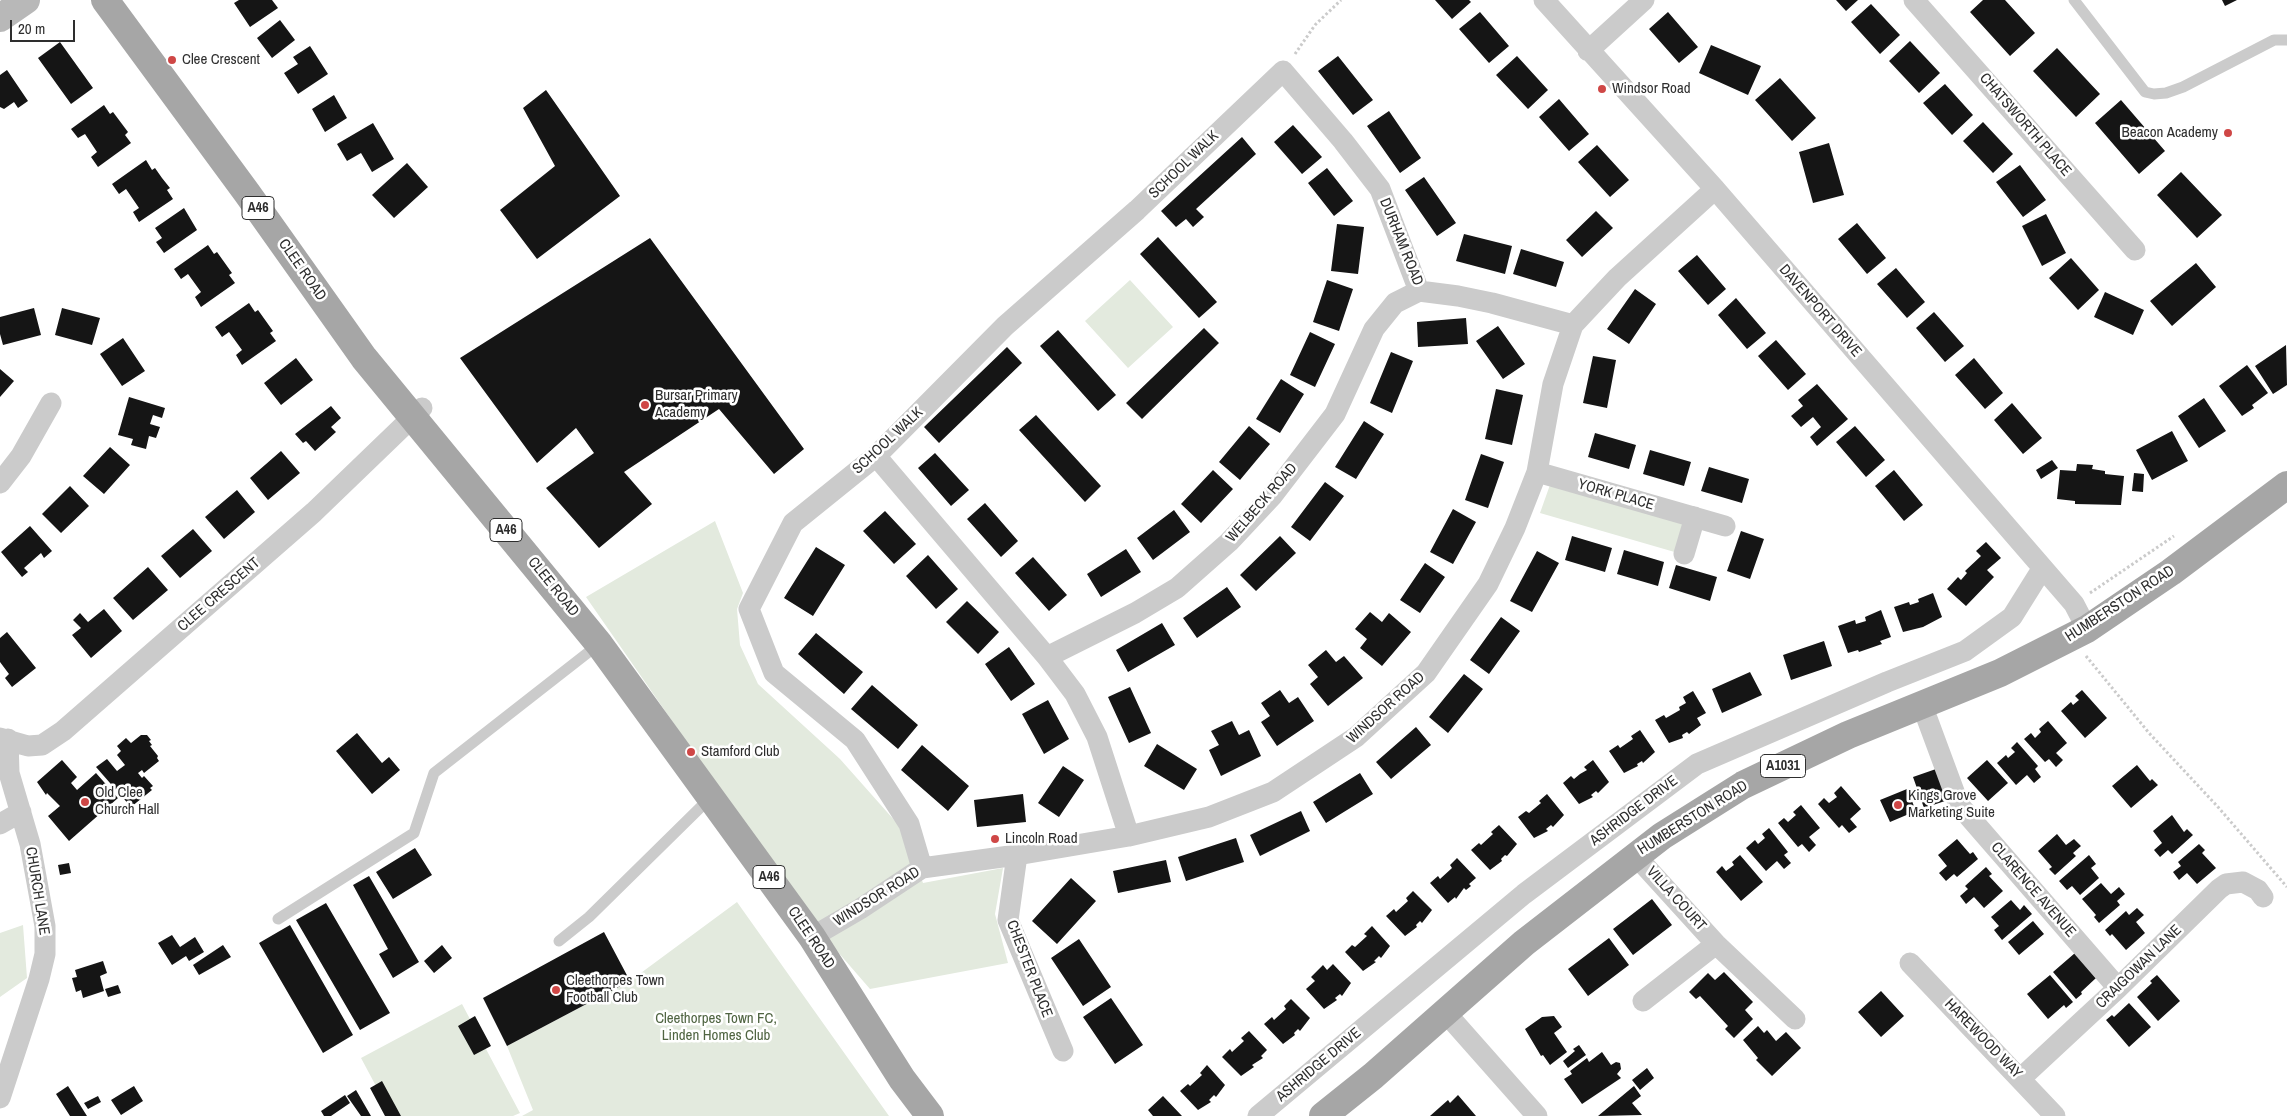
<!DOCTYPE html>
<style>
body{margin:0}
#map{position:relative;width:2287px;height:1116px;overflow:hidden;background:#fff;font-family:"Archivo Narrow",sans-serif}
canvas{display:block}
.scale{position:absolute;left:10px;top:20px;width:65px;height:22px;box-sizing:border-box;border:2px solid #2e2e2e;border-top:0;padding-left:6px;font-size:15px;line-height:18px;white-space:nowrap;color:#2e2e2e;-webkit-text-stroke:4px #fff;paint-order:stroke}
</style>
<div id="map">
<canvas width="2287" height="1116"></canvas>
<div class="scale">20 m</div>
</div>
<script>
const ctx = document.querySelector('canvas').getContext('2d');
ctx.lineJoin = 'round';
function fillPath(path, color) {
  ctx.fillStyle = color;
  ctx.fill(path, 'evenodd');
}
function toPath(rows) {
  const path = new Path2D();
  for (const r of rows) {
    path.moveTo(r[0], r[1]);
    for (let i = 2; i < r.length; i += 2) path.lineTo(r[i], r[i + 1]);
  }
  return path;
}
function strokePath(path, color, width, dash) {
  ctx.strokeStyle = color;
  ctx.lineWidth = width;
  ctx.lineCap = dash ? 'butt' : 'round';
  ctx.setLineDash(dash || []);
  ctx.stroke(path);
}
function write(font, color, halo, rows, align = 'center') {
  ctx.font = font + ' "Archivo Narrow",sans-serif';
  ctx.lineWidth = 5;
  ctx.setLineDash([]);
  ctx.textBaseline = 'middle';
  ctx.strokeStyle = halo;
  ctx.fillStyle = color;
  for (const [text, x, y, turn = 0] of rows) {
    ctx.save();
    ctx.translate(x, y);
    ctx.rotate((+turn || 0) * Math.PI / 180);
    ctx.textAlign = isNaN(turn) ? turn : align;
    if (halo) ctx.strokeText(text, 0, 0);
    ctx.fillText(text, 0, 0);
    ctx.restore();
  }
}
const green = toPath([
 [1130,280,1173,327,1128,368,1085,321],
 [1551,482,1687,521,1678,553,1540,513],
 [715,521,743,593,737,609,740,645,758,684,840,759,903,830,923,883,1003,868,995,914,1008,963,870,989,811,921,586,597],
 [737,902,889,1116,522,1116,533,1110,507,1046,630,981],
 [23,925,27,978,0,997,0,933],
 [462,1004,520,1113,513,1116,392,1116,361,1058]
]);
const building = toPath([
 [239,0,272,0,278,8,250,27,234,3],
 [1435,0,1469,0,1471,2,1452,19],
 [1836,0,1858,0,1846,11],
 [1983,0,2005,0,2035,33,2010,56,1970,12],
 [2222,0,2237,0,2225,6],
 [1871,4,1900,35,1880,54,1851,22],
 [1480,12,1509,46,1489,63,1459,29],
 [1668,12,1698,47,1679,63,1649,29],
 [280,20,295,40,272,58,257,38],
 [1910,41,1940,73,1919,93,1889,61],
 [60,42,93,88,71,104,38,58],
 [1711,45,1761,66,1748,95,1699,73],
 [310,46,328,74,298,94,284,73,298,64,293,57],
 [2057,48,2100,94,2076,117,2033,71],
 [1338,56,1373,100,1353,115,1318,71],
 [1517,56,1548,90,1528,109,1496,75],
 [7,70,28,101,18,108,14,102,4,109,0,107,0,75],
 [1780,78,1816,118,1792,141,1755,100],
 [1945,84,1973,115,1952,135,1923,103],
 [546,90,620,196,537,259,500,210,555,166,523,108],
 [334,95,347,118,325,132,312,109],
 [1559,99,1589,134,1569,151,1539,117],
 [2121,100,2165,151,2139,174,2095,123],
 [104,105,110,114,113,112,128,132,125,135,131,143,98,167,91,157,97,152,85,134,78,138,71,129],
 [1389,111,1421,158,1400,173,1367,126],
 [1983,122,2013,154,1993,173,1963,141],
 [373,123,394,159,372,172,361,153,347,161,337,144],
 [1293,125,1322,157,1302,174,1274,142],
 [1242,137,1256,154,1196,209,1204,217,1193,227,1186,219,1176,227,1161,211],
 [1829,143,1844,195,1813,203,1799,152],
 [1597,145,1629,180,1610,197,1578,162],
 [146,160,152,170,155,168,162,178,170,188,167,190,173,199,139,222,133,212,139,208,126,189,119,194,112,184],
 [407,163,428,187,394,218,372,195],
 [2020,165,2046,200,2023,217,1996,182],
 [1327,168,1353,201,1334,216,1308,183],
 [2181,172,2222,215,2197,238,2157,195],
 [1424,177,1456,223,1437,236,1405,190],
 [184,208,197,230,164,253,156,242,162,238,155,228],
 [1596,211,1613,228,1582,257,1566,240],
 [2046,214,2066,253,2042,266,2022,226],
 [1857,223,1886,258,1867,274,1838,239],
 [1337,224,1364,227,1358,274,1331,271],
 [1464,234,1512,246,1505,274,1456,261],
 [1158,237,1217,302,1199,318,1140,254],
 [650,238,804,449,774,474,719,409,624,472,652,504,599,548,546,488,594,453,576,428,537,463,460,358],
 [208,245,214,254,217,252,232,273,229,275,235,283,201,307,195,297,201,292,188,274,181,279,174,269],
 [1521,249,1564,262,1556,287,1513,274],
 [1697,255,1726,289,1708,305,1678,271],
 [2071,258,2099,290,2078,310,2049,278],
 [2196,263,2216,287,2172,326,2150,301],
 [1896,268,1925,302,1907,318,1877,284],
 [1327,280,1353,289,1339,331,1313,322],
 [1635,289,1656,304,1629,344,1607,329],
 [2105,292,2144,310,2133,335,2094,317],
 [1736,298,1766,333,1747,349,1718,315],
 [249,303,255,312,258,310,273,331,270,333,276,341,242,365,236,355,242,350,229,332,222,337,215,327],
 [34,308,41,335,3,345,0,334,0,317],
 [62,308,100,318,92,345,55,335],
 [1934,312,1964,346,1945,362,1916,328],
 [1466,318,1468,344,1418,347,1417,322],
 [1498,326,1525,364,1503,379,1476,341],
 [1204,328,1219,343,1142,419,1126,403],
 [1058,330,1116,395,1098,411,1040,346],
 [1310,332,1335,344,1315,387,1290,375],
 [123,338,145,371,122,386,100,354],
 [1776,340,1806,374,1788,390,1758,356],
 [2286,345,2287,385,2273,394,2255,366],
 [1007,347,1022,363,939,443,924,427],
 [1391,352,1413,361,1392,413,1370,403],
 [1593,356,1616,360,1607,408,1583,403],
 [296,358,313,380,281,405,264,383],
 [1974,358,2003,393,1985,409,1955,375],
 [2247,365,2268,393,2252,405,2254,408,2242,416,2219,386],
 [0,369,14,381,0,397],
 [1281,379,1304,394,1280,433,1256,419],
 [1817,384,1848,419,1817,446,1810,437,1821,427,1813,417,1801,427,1791,416,1803,406,1798,400],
 [1496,389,1523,395,1512,445,1485,439],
 [129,397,165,408,162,418,153,415,150,424,160,427,156,438,149,436,146,449,131,445,133,439,118,435],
 [2204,398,2226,431,2199,448,2178,416],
 [2012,403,2042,438,2023,454,1994,420],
 [331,406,341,418,331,427,336,432,315,451,306,441,303,443,295,434],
 [1036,415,1101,486,1085,502,1019,430],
 [1364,421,1384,434,1356,479,1335,467],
 [1249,426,1270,444,1240,480,1219,462],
 [1855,426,1885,460,1866,477,1836,442],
 [2172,431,2188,461,2152,480,2136,450],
 [1595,433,1636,445,1629,469,1588,457],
 [110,447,130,465,104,494,83,476],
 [1650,450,1691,462,1684,486,1643,474],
 [281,451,300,473,268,500,250,478],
 [935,453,969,490,951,506,918,468],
 [1481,454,1504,462,1488,508,1465,500],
 [2052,460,2058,468,2041,479,2036,470],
 [2077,464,2093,465,2092,469,2105,471,2105,474,2124,476,2121,505,2075,504,2075,501,2057,499,2060,470,2076,471],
 [1709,467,1749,479,1742,503,1701,491],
 [1213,470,1233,489,1201,523,1181,504],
 [1894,470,1923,505,1904,521,1875,486],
 [2134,473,2144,474,2143,492,2132,491],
 [1325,482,1344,496,1310,541,1291,527],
 [70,486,89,506,61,533,42,514],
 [237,490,255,512,224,539,205,517],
 [985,503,1018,541,1001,557,967,519],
 [1453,509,1476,522,1453,564,1430,552],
 [1174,510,1190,532,1153,560,1137,538],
 [885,511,916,544,894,564,863,531],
 [30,526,52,551,44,558,41,553,24,568,28,572,22,577,1,552],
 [193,529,212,551,180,578,161,556],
 [1741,531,1764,539,1750,579,1727,571],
 [1280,536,1296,553,1256,591,1240,575],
 [1572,536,1612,548,1605,572,1565,560],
 [1986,542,2001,558,1987,570,1994,577,1966,606,1947,589,1958,577,1961,580,1967,573,1965,571,1981,556,1976,551],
 [816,547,845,565,813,616,784,598],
 [1126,549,1141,572,1101,597,1087,574],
 [1624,550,1664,562,1658,586,1617,574],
 [1537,551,1559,563,1532,612,1510,601],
 [928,555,958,589,936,609,906,576],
 [1033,557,1067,595,1049,611,1015,573],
 [1425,563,1445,577,1420,613,1400,600],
 [1676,565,1717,577,1710,601,1669,588],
 [148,567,168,590,133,620,113,598],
 [1227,587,1241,607,1197,638,1183,618],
 [1933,593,1942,617,1923,627,1903,632,1894,607,1909,602,1910,605,1919,602,1918,599],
 [967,601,999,632,978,654,946,622],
 [104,609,122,631,91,658,72,635,81,628,73,620,80,613,88,622],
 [1881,610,1891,637,1880,641,1882,644,1859,652,1858,650,1848,653,1838,626,1855,620,1856,624,1866,621,1865,617],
 [1370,612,1382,622,1389,613,1411,632,1382,666,1360,648,1367,639,1355,629],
 [1501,617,1520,631,1489,674,1470,660],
 [1162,623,1175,645,1128,672,1116,650],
 [7,632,36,668,12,687,5,678,9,674,0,662,0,638],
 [816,633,863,672,844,694,798,654],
 [1824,641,1832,666,1791,680,1783,655],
 [1009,647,1035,684,1011,701,985,664],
 [1326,650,1336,662,1344,656,1363,678,1328,706,1310,684,1318,677,1308,665],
 [1750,672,1762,695,1722,713,1712,689],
 [1464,674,1483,689,1448,733,1429,717],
 [872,685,918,725,898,749,851,709],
 [1130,687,1151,733,1129,743,1108,697],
 [1280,690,1289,703,1298,697,1314,721,1277,746,1261,722,1270,716,1261,703],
 [2082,690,2107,718,2085,738,2061,711,2071,702,2073,705,2079,700,2075,696],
 [1693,691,1706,713,1697,718,1701,725,1689,734,1687,732,1682,735,1683,738,1669,743,1655,720,1664,715,1666,718,1680,710,1679,707,1686,703,1683,697],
 [1048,700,1069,739,1044,754,1022,714],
 [1232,721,1239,735,1249,730,1261,756,1221,776,1209,750,1219,745,1211,731],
 [2048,721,2067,743,2056,753,2063,760,2056,767,2049,759,2045,762,2024,739,2031,733,2035,738,2041,732,2039,729],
 [1416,727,1431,745,1391,779,1376,762],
 [1640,730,1655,752,1643,763,1642,761,1637,764,1638,766,1624,773,1609,751,1618,745,1620,748,1633,739,1631,736],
 [357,733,382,763,389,757,400,770,372,794,336,751],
 [141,735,147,735,151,740,149,741,152,745,150,746,158,756,157,758,159,761,144,773,142,770,138,773,142,778,144,776,153,786,150,788,152,790,131,807,96,767,107,759,117,771,125,765,117,755,121,751,117,746,126,738,131,743],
 [2017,742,2038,766,2035,769,2041,777,2034,783,2027,775,2016,785,1997,763,2006,755,2008,758,2015,752,2011,748],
 [1157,744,1197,769,1184,790,1144,766],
 [922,745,969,786,948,811,901,770],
 [62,760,77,777,71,783,77,790,96,773,118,798,69,841,48,816,60,806,47,793,46,795,37,782],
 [1593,760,1609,782,1598,793,1596,791,1591,795,1593,797,1579,804,1563,783,1571,776,1574,779,1580,774,1587,770,1584,767],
 [1987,760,2008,783,1988,801,1967,778],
 [2137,765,2150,781,2152,779,2158,785,2131,808,2112,786],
 [1063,766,1084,780,1059,817,1038,803],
 [1936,769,1948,800,1924,808,1913,777],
 [1360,773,1373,794,1326,823,1313,802],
 [1841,786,1861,809,1850,819,1857,827,1849,833,1842,825,1839,828,1818,804,1824,798,1829,803,1837,797,1834,793],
 [1907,789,1916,811,1890,822,1880,800],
 [1023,794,1026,822,977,827,974,800],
 [1547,794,1564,815,1553,827,1551,825,1546,829,1548,831,1534,838,1518,817,1526,811,1529,813,1541,803,1539,801],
 [1801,805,1820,828,1809,837,1816,845,1809,852,1802,844,1798,847,1778,823,1784,818,1788,822,1796,815,1793,812],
 [1301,811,1310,831,1260,856,1250,835],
 [2172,815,2184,832,2187,829,2193,835,2172,854,2168,850,2160,857,2154,850,2162,843,2153,831],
 [1499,825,1517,844,1507,856,1505,855,1501,859,1502,861,1490,870,1471,850,1479,843,1481,845,1493,834,1491,832],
 [1769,828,1788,852,1784,855,1791,863,1784,869,1777,861,1766,871,1746,848,1755,840,1758,844,1765,838,1762,834],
 [2057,834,2066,845,2074,839,2081,846,2073,853,2076,856,2055,875,2049,869,2052,867,2038,851],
 [1236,838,1244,862,1186,881,1178,857],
 [1957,839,1970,854,1973,852,1978,859,1957,877,1954,874,1946,881,1939,873,1947,866,1938,855],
 [2199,844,2205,850,2202,853,2216,868,2197,884,2187,873,2179,880,2173,872,2181,866,2178,862],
 [415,848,432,875,393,899,376,872],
 [1740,855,1763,882,1741,901,1716,872,1722,866,1726,871,1734,865,1732,862],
 [2089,855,2096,864,2091,868,2099,878,2080,895,2072,886,2067,890,2059,881],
 [1457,858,1476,878,1469,884,1471,886,1466,890,1464,888,1456,899,1455,897,1448,903,1430,883,1438,876,1440,879,1452,868,1450,865],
 [1166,860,1171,882,1118,893,1113,871],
 [69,863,71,873,60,875,58,865],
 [1986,867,1992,874,1989,876,2003,891,1984,908,1974,897,1966,904,1960,896,1968,889,1965,886],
 [369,876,419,962,393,978,379,954,388,949,353,885],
 [1071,878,1096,901,1057,944,1032,921],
 [2101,883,2111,894,2119,887,2125,894,2117,901,2120,905,2099,923,2094,917,2096,915,2082,899],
 [1413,891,1432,910,1422,923,1420,921,1416,925,1417,927,1405,936,1386,916,1394,909,1396,912,1408,901,1406,898],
 [1652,899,1672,925,1633,955,1613,929],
 [2011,900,2020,910,2024,905,2032,914,2002,940,1994,930,1999,926,1991,917],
 [326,903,390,1013,360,1030,296,920],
 [2137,908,2144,915,2136,922,2145,933,2126,950,2112,934,2110,936,2105,930,2126,911,2129,915],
 [2033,921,2044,934,2019,955,2008,942],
 [290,925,353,1035,323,1053,259,943],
 [1372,926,1390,946,1381,958,1379,956,1374,961,1376,962,1363,971,1345,952,1352,945,1355,947,1367,936,1364,934],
 [604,932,630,981,507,1046,483,998],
 [172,935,180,947,195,937,204,952,189,961,186,956,172,965,158,943],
 [1609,938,1629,965,1588,996,1568,969],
 [1079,939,1111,987,1083,1006,1051,958],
 [223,945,231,957,199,975,193,965],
 [442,945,452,958,434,973,424,961],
 [2075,953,2096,978,2081,992,2082,994,2076,999,2053,972],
 [103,961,107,973,100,976,104,991,83,998,81,990,76,992,72,978,77,977,75,970],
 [1333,964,1351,983,1342,996,1340,994,1335,998,1337,1000,1324,1009,1306,989,1315,981,1311,977,1323,965,1327,970],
 [1724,972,1753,1002,1745,1010,1753,1019,1734,1038,1725,1029,1728,1026,1700,996,1696,999,1689,992,1708,973,1715,980],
 [2050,975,2073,1002,2066,1008,2064,1005,2048,1019,2027,994],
 [2157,975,2180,1001,2158,1021,2137,997,2152,983,2150,981],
 [118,985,121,993,108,997,105,989],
 [1881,991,1904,1016,1881,1037,1858,1012],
 [1111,998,1143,1045,1115,1064,1083,1017],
 [1291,999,1310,1018,1300,1031,1298,1029,1294,1033,1295,1035,1283,1044,1264,1024,1272,1017,1274,1020,1286,1009,1284,1006],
 [2129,1003,2151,1027,2129,1047,2106,1020,2112,1015,2114,1017],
 [475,1016,491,1046,474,1055,458,1026],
 [1554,1016,1562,1027,1554,1033,1567,1052,1550,1065,1543,1055,1541,1056,1525,1029,1542,1017],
 [1758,1026,1764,1033,1767,1030,1776,1041,1786,1032,1801,1048,1772,1076,1756,1060,1758,1058,1743,1040],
 [1249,1031,1267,1050,1261,1056,1263,1058,1252,1065,1254,1067,1241,1076,1222,1057,1230,1049,1232,1052,1244,1041,1241,1038],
 [1579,1045,1586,1055,1568,1068,1563,1061,1575,1051,1573,1049],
 [1602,1052,1611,1065,1616,1062,1620,1063,1621,1069,1617,1074,1621,1078,1582,1104,1564,1079,1572,1074,1570,1071,1587,1058,1589,1062],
 [1207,1065,1225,1085,1216,1097,1214,1095,1209,1100,1211,1102,1198,1110,1180,1091,1188,1084,1190,1086,1202,1075,1200,1073],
 [1647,1068,1654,1078,1640,1090,1632,1080],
 [382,1081,401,1116,385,1116,370,1088],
 [68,1086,87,1116,70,1116,56,1094],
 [134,1086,143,1101,121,1115,111,1100],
 [1634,1086,1641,1096,1632,1103,1642,1115,1598,1116],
 [356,1090,371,1116,361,1116,347,1096],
 [345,1095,350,1103,331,1116,324,1116,321,1111],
 [1458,1095,1476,1116,1430,1116,1448,1100,1450,1103],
 [98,1096,101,1102,88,1109,84,1103],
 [1163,1096,1182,1116,1153,1116,1148,1110]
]);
const path = toPath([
 [1295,54,1315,25,1341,0],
 [2090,593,2174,536],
 [2086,656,2149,733,2218,807,2287,887]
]);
const lane = toPath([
 [2074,0,2145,92,2154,94,2166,93,2183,87,2274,40,2287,40],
 [278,919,414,833,434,773,599,644],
 [559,941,589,917,711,797]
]);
const street = toPath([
 [1544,0,1715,189,2074,604,2087,629],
 [1914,0,2135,250],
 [1588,51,1644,0],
 [876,456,1047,657,1075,694,1097,737,1129,836],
 [1537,472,1725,526],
 [0,483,21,456,51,403],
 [1684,554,1695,517],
 [1047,657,1135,613,1177,588,1229,542,1272,496,1335,414,1374,329,1395,303,1419,291],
 [1922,705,1959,805,2118,988],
 [0,738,28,746,42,745,63,731,314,512,422,408],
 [0,824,21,812],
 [1017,855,1008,920,1063,1051],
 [1635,855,1716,944,1795,1019],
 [922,868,909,824,855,740,774,673,749,609,793,523,876,456,1005,326,1137,210,1283,71,1343,141,1380,189,1419,291,1458,296,1492,303,1573,325],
 [812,937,860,909,922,868,1017,855,1129,836,1209,817,1273,792,1356,737,1426,673,1488,584,1515,528,1537,472,1553,384,1573,325,1617,278,1715,189],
 [1910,963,2055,1116],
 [1643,1001,1716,944],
 [1445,1012,1537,1116],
 [2020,1079,2118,988,2219,889,2226,884,2243,882,2258,890,2263,897],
 [0,1098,39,979,45,954,45,926,30,844,9,773,8,739],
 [1258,1116,1524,894,1697,764,1887,682,1965,651,2012,617,2042,569]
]);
const secondary = toPath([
 [0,18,26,0]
]);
const primary = toPath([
 [105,0,247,193,364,358,599,644,812,937,902,1079,930,1116],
 [1323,1116,1373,1076,1524,943,1662,836,1743,785,1848,735,2000,673,2087,629,2171,572,2287,485]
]);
const markers = [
 [172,60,5,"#cf4746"],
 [1602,89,5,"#cf4746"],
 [2228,133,5,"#cf4746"],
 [645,405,5,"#cf4746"],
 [691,752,5,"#cf4746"],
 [85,802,5,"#cf4746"],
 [1898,805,5,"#cf4746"],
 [995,839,5,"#cf4746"],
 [556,990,5,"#cf4746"]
];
const shields = [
 [258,208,32],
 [506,530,32],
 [1783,766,45],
 [769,877,32]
];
const shieldNames = [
 ["A46",258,208],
 ["A46",506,530],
 ["A1031",1783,766],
 ["A46",769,877]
];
const poiNames = [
 ["Clee Crescent",182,60],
 ["Windsor Road",1612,89],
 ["Beacon Academy",2218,133,"right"],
 ["Bursar Primary",655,396],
 ["Academy",655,413],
 ["Stamford Club",701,752],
 ["Old Clee",95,793],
 ["Church Hall",95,810],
 ["Kings Grove",1908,796],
 ["Marketing Suite",1908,813],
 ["Lincoln Road",1005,839],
 ["Cleethorpes Town",566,981],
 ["Football Club",566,998]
];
const streetNames = [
 ["CHATSWORTH PLACE",2025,125,49],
 ["SCHOOL WALK",1184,165,-44],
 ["DURHAM ROAD",1401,242,68],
 ["CLEE ROAD",302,270,55],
 ["DAVENPORT DRIVE",1820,311,49],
 ["SCHOOL WALK",888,441,-43],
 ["YORK PLACE",1616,495,16],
 ["WELBECK ROAD",1262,503,-49],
 ["CLEE ROAD",553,587,51],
 ["CLEE CRESCENT",219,595,-41],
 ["HUMBERSTON ROAD",2120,604,-33],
 ["WINDSOR ROAD",1386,708,-42],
 ["ASHRIDGE DRIVE",1634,811,-37],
 ["HUMBERSTON ROAD",1693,818,-32],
 ["CLARENCE AVENUE",2033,890,49],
 ["CHURCH LANE",37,891,81],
 ["WINDSOR ROAD",877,897,-32],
 ["VILLA COURT",1676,899,48],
 ["CLEE ROAD",811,938,56],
 ["CRAIGOWAN LANE",2139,967,-44],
 ["CHESTER PLACE",1029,969,69],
 ["HAREWOOD WAY",1983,1039,46],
 ["ASHRIDGE DRIVE",1319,1065,-40]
];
const parkNames = [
 ["Cleethorpes Town FC,",716,1019],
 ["Linden Homes Club",716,1036]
];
fillPath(green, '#e3eade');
fillPath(building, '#151515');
strokePath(path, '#cbcbcb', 3, [2.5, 2.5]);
strokePath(lane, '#cbcbcb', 11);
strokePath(street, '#cbcbcb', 21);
strokePath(secondary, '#b8b8b8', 28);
strokePath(primary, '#a6a6a6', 28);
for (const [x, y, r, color] of markers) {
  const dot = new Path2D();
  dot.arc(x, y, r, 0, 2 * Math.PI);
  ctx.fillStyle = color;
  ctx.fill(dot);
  strokePath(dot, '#fff', 2);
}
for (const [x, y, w] of shields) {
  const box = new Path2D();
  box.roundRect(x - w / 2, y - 11.5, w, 23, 4);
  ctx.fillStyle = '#fff';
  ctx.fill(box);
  strokePath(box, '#2e2e2e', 1);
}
write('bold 14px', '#2e2e2e', null, shieldNames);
write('15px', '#2e2e2e', '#fff', poiNames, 'left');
write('15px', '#2e2e2e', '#fff', streetNames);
write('15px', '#4f6441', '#fff', parkNames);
</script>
